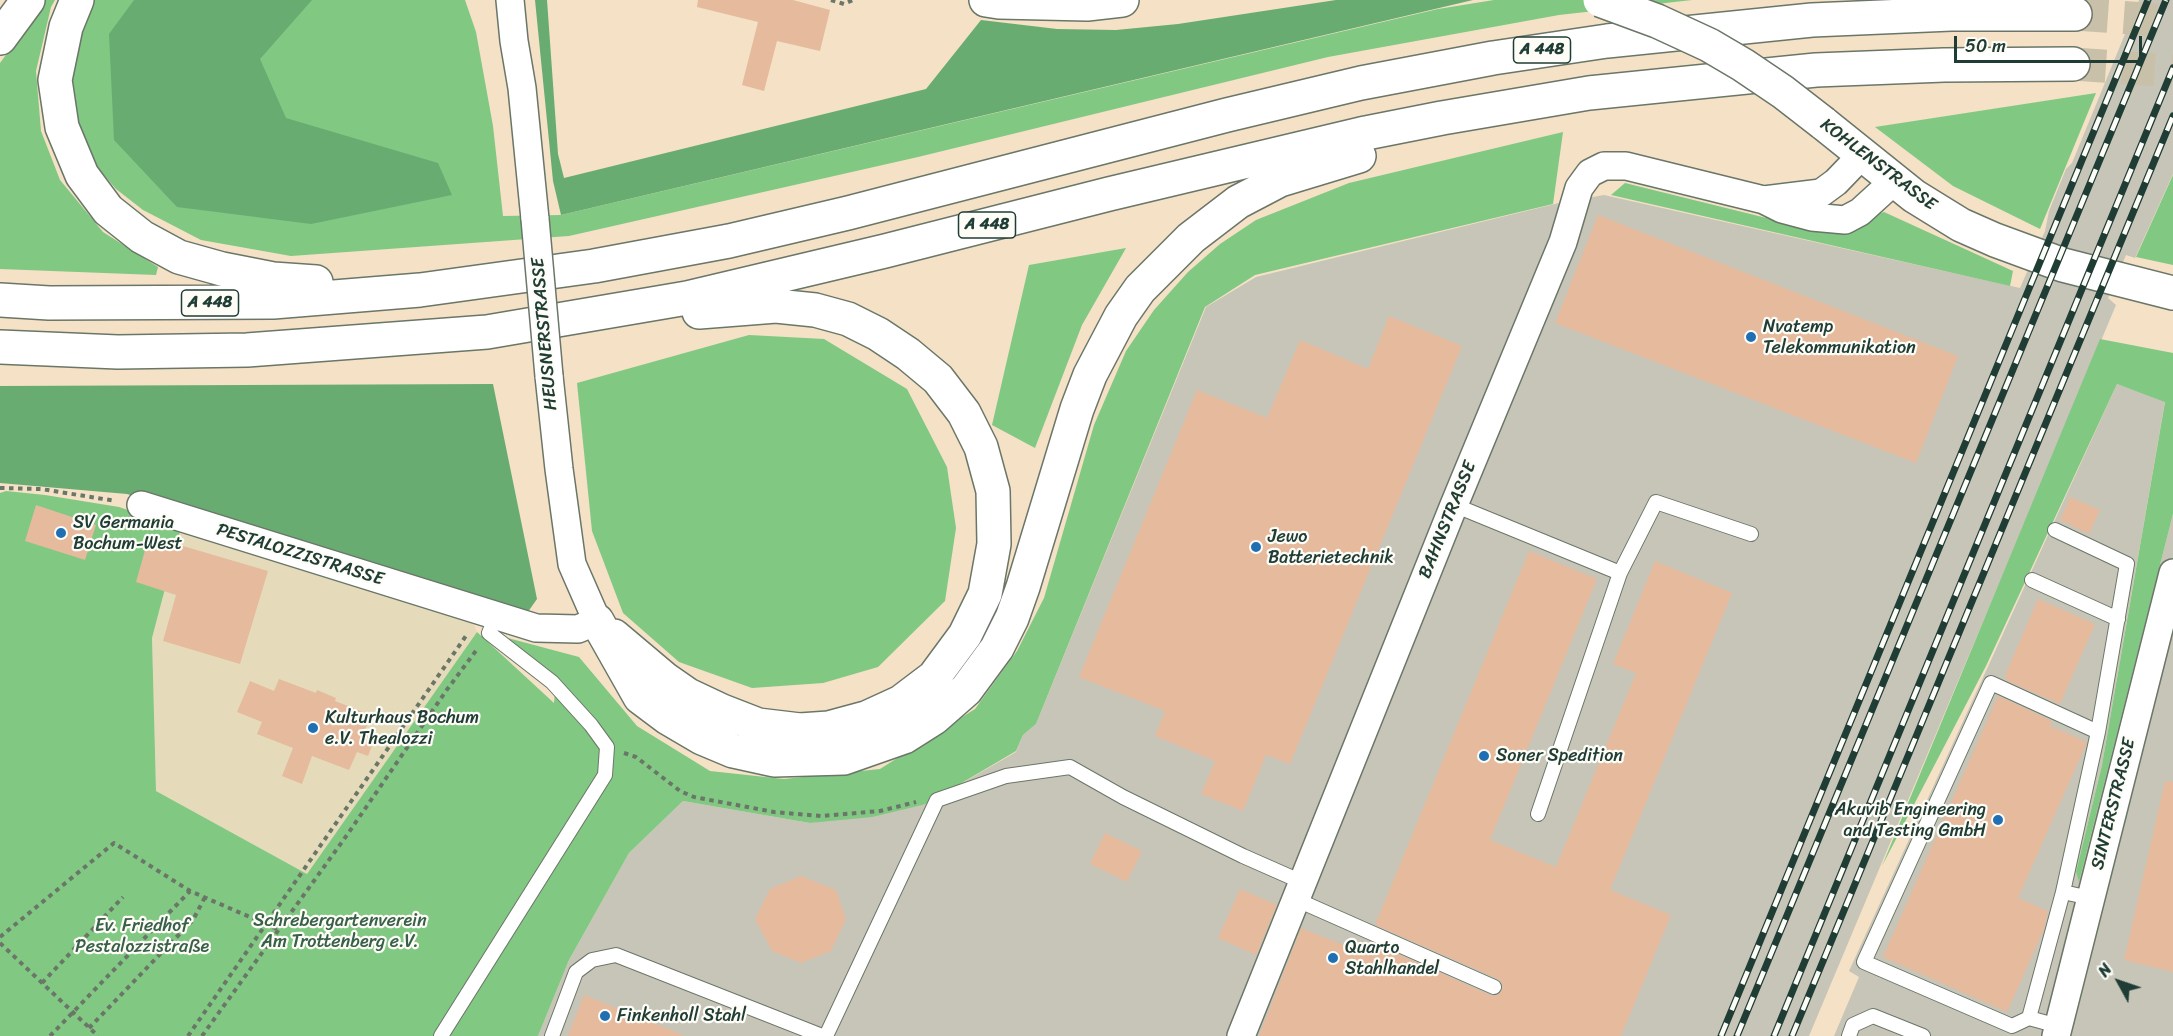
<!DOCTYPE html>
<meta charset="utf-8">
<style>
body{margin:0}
#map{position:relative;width:2173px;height:1036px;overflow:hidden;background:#f4e1c6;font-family:Sriracha,sans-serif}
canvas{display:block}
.north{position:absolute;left:2089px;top:952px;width:60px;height:60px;-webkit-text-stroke:4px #fdfcf7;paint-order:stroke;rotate:310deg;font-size:16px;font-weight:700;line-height:24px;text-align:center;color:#1f3d34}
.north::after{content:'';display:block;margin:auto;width:21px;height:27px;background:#1f3d34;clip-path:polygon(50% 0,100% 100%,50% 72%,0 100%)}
.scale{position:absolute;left:1954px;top:36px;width:188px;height:27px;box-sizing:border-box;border:3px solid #1f3d34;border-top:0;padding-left:8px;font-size:18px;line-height:21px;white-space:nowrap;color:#1f3d34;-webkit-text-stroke:4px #fdfcf7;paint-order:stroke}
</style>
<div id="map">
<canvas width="2173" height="1036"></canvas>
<div class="north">N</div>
<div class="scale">50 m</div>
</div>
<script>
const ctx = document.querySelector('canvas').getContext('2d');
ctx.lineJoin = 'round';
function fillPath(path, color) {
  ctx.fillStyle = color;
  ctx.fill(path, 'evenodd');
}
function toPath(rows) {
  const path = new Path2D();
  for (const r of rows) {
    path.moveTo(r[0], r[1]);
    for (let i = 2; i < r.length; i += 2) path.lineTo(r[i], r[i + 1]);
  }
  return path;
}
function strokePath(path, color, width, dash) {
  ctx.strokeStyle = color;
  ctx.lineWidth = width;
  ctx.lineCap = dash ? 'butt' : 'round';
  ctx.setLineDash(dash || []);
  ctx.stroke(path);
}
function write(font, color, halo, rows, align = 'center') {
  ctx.font = font + ' Sriracha,sans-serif';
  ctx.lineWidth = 4.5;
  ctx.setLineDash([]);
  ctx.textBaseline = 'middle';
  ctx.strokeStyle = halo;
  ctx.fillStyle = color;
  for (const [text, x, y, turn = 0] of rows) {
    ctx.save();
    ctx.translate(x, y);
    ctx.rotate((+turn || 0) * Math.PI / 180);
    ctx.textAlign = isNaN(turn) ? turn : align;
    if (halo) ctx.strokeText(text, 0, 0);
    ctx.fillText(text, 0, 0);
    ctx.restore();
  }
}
const built = toPath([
 [181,528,469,613,477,632,307,874,156,791,152,638]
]);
const industrial = toPath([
 [2139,0,2173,0,2173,174,2135,258,2126,255,2108,298,2116,305,1809,1036,538,1036,569,960,629,853,683,801,810,823,926,804,1016,752,1023,735,1036,724,1206,307,1256,277,1559,203,1604,195,2020,288,2045,231,2049,211,2066,169,2072,163],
 [2117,384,2165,401,2102,765,2076,872,2079,881,2173,514,2173,1036,1834,1036,1859,977,1849,971]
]);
const green = toPath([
 [46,0,55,0,51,7,36,71,41,131,60,180,103,232,158,267,156,275,0,269,0,63],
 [91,0,465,0,476,32,493,126,503,216,561,215,1438,9,1494,0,1692,0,1559,15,1328,57,918,157,569,236,291,256,201,240,143,210,116,189,92,161,74,111,71,74,77,36],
 [2096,93,2040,229,1953,186,1875,127],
 [1563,132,1553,204,1255,275,1205,307,1036,724,1023,735,1016,751,926,804,872,817,810,823,683,801,629,853,569,960,538,1036,0,1036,0,493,6,491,45,495,119,507,181,528,152,638,156,791,307,874,477,632,554,703,556,680,504,637,579,657,637,726,710,771,784,779,880,769,975,709,1017,651,1044,598,1094,425,1126,351,1154,310,1188,272,1220,244,1256,220,1349,183],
 [2173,175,2173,265,2136,257],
 [1625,183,1823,232,1884,212,2013,271,2010,286,1611,195],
 [1126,248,1082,325,1035,448,992,425,1029,265],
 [749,335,824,339,907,389,947,467,956,528,945,601,878,667,823,683,752,688,679,662,623,613,592,531,577,383],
 [2100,339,2173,353,2173,514,2079,882,2076,872,2102,765,2165,402,2117,384,1986,666,1882,866]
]);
const forest = toPath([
 [134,0,312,0,260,59,286,118,438,163,452,195,311,224,177,207,114,140,109,34],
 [535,0,547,0,558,154,564,178,926,89,981,20,1057,29,1116,30,1178,24,1336,0,1473,0,561,215,553,181],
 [493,384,537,599,525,616,376,568,127,494,0,483,0,386]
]);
const building = toPath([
 [698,0,793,0,830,10,820,51,777,41,764,91,742,85,758,22,697,7],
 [1598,215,1958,356,1916,463,1555,323],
 [1389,316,1462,346,1290,764,1266,755,1243,811,1201,794,1215,761,1155,736,1165,711,1079,677,1197,390,1267,418,1300,340,1368,369],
 [2070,497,2100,510,2089,534,2060,520],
 [36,505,96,525,85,560,25,541],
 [149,536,268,571,240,664,163,641,176,595,136,582],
 [1529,551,1597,579,1490,840,1556,867,1636,673,1613,664,1655,561,1732,593,1610,890,1671,915,1621,1036,1259,1036,1301,928,1364,953,1369,941,1490,995,1496,996,1502,991,1503,985,1498,979,1375,925],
 [2038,599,2095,624,2060,704,2005,680,2007,674,2006,673],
 [279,679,316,693,317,690,336,698,335,701,371,715,364,733,375,738,368,756,357,752,349,770,312,756,302,784,282,776,293,748,257,734,262,722,237,712,250,681,274,691],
 [1998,696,2052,721,2050,726,2087,742,2018,898,2048,911,2044,929,2007,1012,1883,957],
 [2165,781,2173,782,2173,972,2124,960],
 [1105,833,1142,851,1127,882,1090,864],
 [801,876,836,890,846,919,831,951,801,963,772,951,755,919,770,889],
 [1240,889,1277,905,1256,955,1218,938],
 [584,995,683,1035,683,1036,568,1036]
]);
const highwayTunnel = toPath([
 [2075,14,2173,21],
 [2073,64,2173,71]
]);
const path = toPath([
 [831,0,844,4,853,0],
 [0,488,41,489,116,501],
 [624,753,636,757,680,791,694,797,774,812,821,816,880,811,916,802],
 [0,937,114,843,190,891,266,924,468,633],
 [0,943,98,1036],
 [42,983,123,897],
 [89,1028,193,920,205,897],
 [50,1036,190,891],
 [188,1036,266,924,277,929],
 [202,1036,347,835,446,691,478,648]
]);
const lane = toPath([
 [1454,505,1620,573,1538,814],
 [2055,530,2127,564,2098,732,2063,892,2090,898],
 [1620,573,1656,502,1751,534],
 [2032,580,2118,619],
 [1295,899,1494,987],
 [2029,1018,2012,1026,1864,962,1991,683,2098,732],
 [2058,1026,2029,1018,2063,892],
 [441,1036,605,775,607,747,591,725,552,682,489,633,496,616],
 [552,1036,576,972,592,960,616,955,822,1036],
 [826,1036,937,800,1006,776,1070,767,1123,797,1243,856,1302,882],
 [1849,1036,1853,1025,1873,1016,1923,1036]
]);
const street = toPath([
 [510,0,514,41,522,88,535,219],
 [1862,155,1836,182,1821,193,1764,200,1782,209,1812,217,1845,220,1860,212,1894,181],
 [141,505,536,628,578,629,597,621,572,564,559,469,549,376],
 [1241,1036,1454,505,1563,242,1579,188,1590,173,1604,166,1626,166,1764,200],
 [2056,1036,2173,573]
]);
const secondary = toPath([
 [986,0,999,2,1087,4,1122,0],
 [1823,123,1914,196,1961,225,1995,240,2063,265,2173,293]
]);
const highway = toPath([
 [77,0,66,27,55,80,62,127,82,175,108,210,142,237,179,257,222,269,273,279,316,282],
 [0,38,28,0],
 [0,300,49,303,273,302,420,290,594,266,729,241,848,213,1227,115,1361,83,1493,58,1607,41,1812,20,1951,14,2075,14],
 [0,347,118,352,247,350,487,332,687,298,885,251,1109,194,1361,134,1442,118,1589,93,1816,70,1944,65,2073,64],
 [597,621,640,697,668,718,702,738,733,751,774,760,844,758,904,737,934,718,966,690,997,648,1012,618,1023,587,1077,409,1090,375,1121,316,1140,289,1191,238,1238,202,1280,180,1359,156],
 [614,636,665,679,688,695,722,711,758,725,800,730,829,728,866,718,901,702,934,677,965,635,985,594,994,544,993,491,981,447,964,413,938,379,908,354,878,334,848,319,815,310,776,306,699,312]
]);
const rail = toPath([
 [1721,1036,2148,0],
 [1737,1036,2166,0],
 [1774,1036,2173,68],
 [1792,1036,2173,116]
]);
const streetBridge = toPath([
 [535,219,549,376]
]);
const secondaryBridge = toPath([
 [1600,0,1657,21,1709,45,1743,65,1783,92,1823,123]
]);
const markers = [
 [1751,337,6,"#1f6fb2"],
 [61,533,6,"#1f6fb2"],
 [1256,547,6,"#1f6fb2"],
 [313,728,6,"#1f6fb2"],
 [1484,756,6,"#1f6fb2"],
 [1998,820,6,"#1f6fb2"],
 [1333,958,6,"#1f6fb2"],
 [605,1016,6,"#1f6fb2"]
];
const shields = [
 [1542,50,57],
 [987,225,57],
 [210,303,57]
];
const shieldNames = [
 ["A 448",1542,50],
 ["A 448",987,225],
 ["A 448",210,303]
];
const streetNames = [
 ["KOHLENSTRASSE",1878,165,37],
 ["HEUSNERSTRASSE",545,334,-95],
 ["BAHNSTRASSE",1448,520,-68],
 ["PESTALOZZISTRASSE",300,555,17],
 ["SINTERSTRASSE",2114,804,-76]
];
const poiNames = [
 ["Nvatemp",1763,327],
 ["Telekommunikation",1763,348],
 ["SV Germania",73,523],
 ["Bochum-West",73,544],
 ["Jewo",1268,537],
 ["Batterietechnik",1268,558],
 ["Kulturhaus Bochum",325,718],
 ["e.V. Thealozzi",325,739],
 ["Soner Spedition",1496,756],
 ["Akuvib Engineering",1986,810,"right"],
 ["and Testing GmbH",1986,831,"right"],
 ["Quarto",1345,948],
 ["Stahlhandel",1345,969],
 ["Finkenholl Stahl",617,1016]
];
const parkNames = [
 ["Schrebergartenverein",340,921],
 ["Am Trottenberg e.V.",340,942],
 ["Ev. Friedhof",142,926],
 ["Pestalozzistraße",142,947]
];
fillPath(built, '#e5dbba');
fillPath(industrial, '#c7c5b8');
fillPath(green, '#81c883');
fillPath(forest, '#68ac71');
fillPath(building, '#e5ba9d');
strokePath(highwayTunnel, '#c9c0a9', 33, [33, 16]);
strokePath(lane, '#6a7667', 16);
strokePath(street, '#6a7667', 30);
strokePath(secondary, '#6a7667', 36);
strokePath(highway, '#6a7667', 36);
strokePath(path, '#6a7667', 4, [4.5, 4.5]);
strokePath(lane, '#fff', 14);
strokePath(street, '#fff', 27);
strokePath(secondary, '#fff', 33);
strokePath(highway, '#fff', 33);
strokePath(rail, '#1f3d34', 7);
strokePath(rail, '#fdfcf7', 4.5, [14]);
strokePath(streetBridge, '#6a7667', 30, []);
strokePath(secondaryBridge, '#6a7667', 36, []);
strokePath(streetBridge, '#fff', 27);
strokePath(secondaryBridge, '#fff', 33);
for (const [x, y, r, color] of markers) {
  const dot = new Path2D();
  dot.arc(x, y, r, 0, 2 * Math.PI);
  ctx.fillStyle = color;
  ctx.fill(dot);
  strokePath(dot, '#fdfcf7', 2);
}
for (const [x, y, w] of shields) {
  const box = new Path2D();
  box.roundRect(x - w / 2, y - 13, w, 26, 4.5);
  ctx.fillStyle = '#fdfcf7';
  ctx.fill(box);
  strokePath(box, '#1f3d34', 1.5);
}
write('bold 16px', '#1f3d34', null, shieldNames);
write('18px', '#1f3d34', '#fdfcf7', streetNames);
write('18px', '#1f3d34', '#fdfcf7', poiNames, 'left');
write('18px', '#386048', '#fdfcf7', parkNames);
</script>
